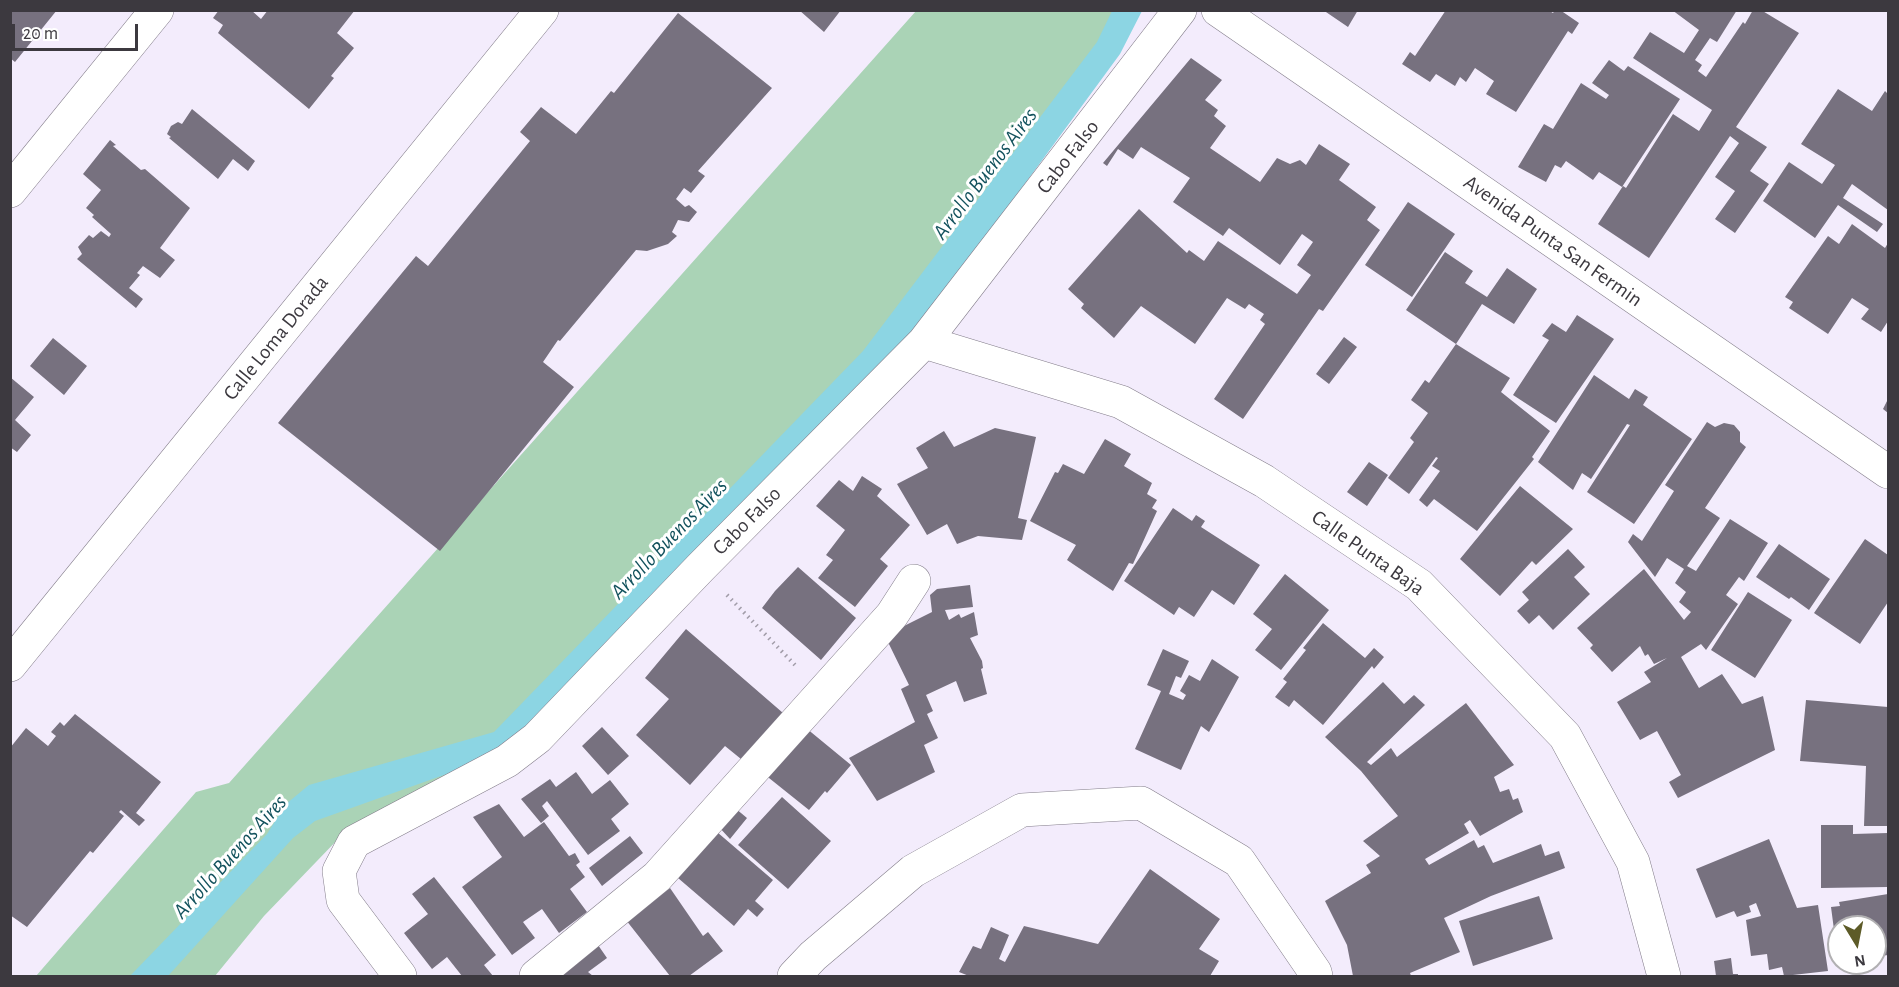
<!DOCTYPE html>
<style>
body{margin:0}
#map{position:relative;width:1899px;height:987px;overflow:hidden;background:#f3ecfc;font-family:"Alegreya Sans",sans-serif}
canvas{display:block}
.frame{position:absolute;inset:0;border:12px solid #3c393f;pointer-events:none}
.north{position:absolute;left:1827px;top:915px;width:60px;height:60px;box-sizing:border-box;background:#fff;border:2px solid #b1b0b2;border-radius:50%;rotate:170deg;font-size:16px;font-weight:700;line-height:24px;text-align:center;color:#3c393f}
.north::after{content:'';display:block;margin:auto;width:21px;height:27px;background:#5d5b28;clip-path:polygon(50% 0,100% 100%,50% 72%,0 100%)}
.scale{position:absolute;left:12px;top:24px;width:126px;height:27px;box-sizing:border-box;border:3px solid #3c393f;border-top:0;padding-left:8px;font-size:18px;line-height:21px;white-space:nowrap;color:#3c393f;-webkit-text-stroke:4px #fff;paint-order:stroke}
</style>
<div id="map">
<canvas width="1899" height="987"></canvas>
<div class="frame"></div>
<div class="north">N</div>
<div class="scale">20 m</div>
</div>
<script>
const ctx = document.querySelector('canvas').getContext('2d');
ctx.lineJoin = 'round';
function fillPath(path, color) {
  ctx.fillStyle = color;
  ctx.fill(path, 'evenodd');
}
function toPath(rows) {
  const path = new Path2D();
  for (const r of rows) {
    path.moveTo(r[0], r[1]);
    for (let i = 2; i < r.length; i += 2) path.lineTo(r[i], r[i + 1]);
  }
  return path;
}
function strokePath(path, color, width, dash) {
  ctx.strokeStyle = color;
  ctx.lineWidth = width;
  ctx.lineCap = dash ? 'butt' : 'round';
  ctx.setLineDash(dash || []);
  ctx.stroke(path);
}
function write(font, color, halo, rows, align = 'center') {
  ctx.font = font + ' "Alegreya Sans",sans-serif';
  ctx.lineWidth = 6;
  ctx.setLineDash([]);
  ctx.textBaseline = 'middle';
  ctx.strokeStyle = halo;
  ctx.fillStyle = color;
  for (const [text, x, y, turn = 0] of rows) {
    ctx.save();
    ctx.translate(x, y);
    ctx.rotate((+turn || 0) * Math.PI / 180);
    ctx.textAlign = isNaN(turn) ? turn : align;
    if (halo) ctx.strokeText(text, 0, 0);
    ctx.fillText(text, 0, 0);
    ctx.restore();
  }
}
const green = toPath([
 [916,11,1140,11,885,371,511,751,343,834,264,916,215,976,36,976,196,792,229,783]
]);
const water = toPath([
 [1112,11,1142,11,1120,54,900,354,511,751,315,821,293,838,168,976,130,976,267,834,286,804,309,785,494,732,863,351,1097,42]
]);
const building = toPath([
 [10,10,57,10,15,62,10,58],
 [219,10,251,10,261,19,268,10,355,10,337,33,354,48,331,76,334,78,309,109,218,33,223,25,213,18],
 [799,10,841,10,824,32],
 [1323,10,1358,10,1348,27],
 [1446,10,1548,10,1553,13,1555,10,1560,10,1579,23,1572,34,1568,31,1516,112,1486,94,1494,81,1475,68,1466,82,1460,77,1455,86,1436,74,1430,82,1402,64,1410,52,1415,56],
 [1672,10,1737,10,1717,42,1710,38,1695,60,1702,65,1698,71,1706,77,1743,22,1745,24,1753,10,1761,10,1799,33,1736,127,1767,147,1750,171,1769,184,1735,233,1715,219,1735,191,1715,177,1739,143,1730,136,1649,258,1598,224,1623,186,1626,188,1673,114,1699,131,1712,110,1633,58,1650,32,1684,53,1699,30],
 [678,13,772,88,698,171,705,176,691,193,684,188,676,199,685,207,689,205,697,212,689,222,678,220,672,232,677,236,668,244,647,251,636,250,560,341,558,340,543,362,574,387,440,551,278,423,416,256,428,266,530,141,520,132,541,107,576,134,611,91,614,93],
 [1191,58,1222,80,1205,100,1218,110,1214,116,1226,126,1210,148,1260,182,1277,158,1290,164,1300,160,1306,165,1319,144,1350,164,1339,180,1376,207,1367,220,1380,230,1323,311,1319,309,1243,419,1214,399,1265,324,1260,320,1264,314,1249,304,1245,309,1227,298,1195,344,1141,306,1114,338,1081,308,1084,304,1068,289,1139,209,1187,253,1189,250,1204,261,1218,241,1297,294,1311,275,1297,265,1313,242,1302,234,1280,265,1229,228,1223,236,1173,202,1190,178,1141,147,1133,159,1118,149,1107,166,1103,163],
 [1609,60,1624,71,1628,66,1680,99,1622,187,1599,172,1593,180,1566,161,1561,168,1555,165,1546,182,1518,167,1544,124,1553,129,1581,83,1606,99,1609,95,1592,83],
 [1838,89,1872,111,1885,91,1888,94,1888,210,1852,184,1843,198,1883,224,1877,232,1838,205,1815,238,1763,201,1789,162,1822,184,1835,165,1801,144],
 [192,109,255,161,248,171,233,159,218,179,169,138,171,137,167,134,171,126,178,122,182,124],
 [110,140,116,145,113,146,141,170,145,169,190,208,160,248,175,260,160,278,143,266,137,273,140,275,129,288,143,299,136,308,77,259,82,254,78,247,89,235,93,238,101,231,109,237,111,234,92,217,94,215,86,208,101,190,83,174],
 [1408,202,1455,234,1412,297,1365,265],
 [1852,224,1885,248,1888,243,1888,321,1881,332,1861,319,1869,309,1852,298,1828,334,1789,308,1793,302,1785,297,1828,236,1839,244],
 [1445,252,1473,271,1465,283,1487,297,1507,268,1537,289,1514,324,1482,304,1456,344,1510,378,1501,392,1550,431,1532,457,1534,459,1477,531,1434,499,1427,507,1419,500,1440,471,1432,466,1438,458,1436,457,1409,494,1388,478,1414,442,1410,438,1428,413,1411,400,1425,380,1429,383,1456,344,1406,310],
 [1577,315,1614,339,1556,423,1513,395,1549,340,1542,336,1552,323,1566,332],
 [1344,337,1357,347,1329,384,1316,374],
 [53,338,87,366,64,395,30,366],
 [1594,375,1629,399,1635,389,1648,397,1643,405,1692,439,1634,524,1587,492,1630,425,1627,424,1591,479,1582,473,1573,490,1538,462],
 [10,377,34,397,15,420,31,435,17,452,10,447],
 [1888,399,1888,413,1883,409],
 [1707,422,1715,427,1724,423,1734,425,1740,432,1740,442,1746,447,1705,508,1720,518,1687,566,1696,571,1730,519,1768,543,1744,581,1739,577,1726,595,1738,604,1706,650,1701,644,1681,657,1699,688,1722,674,1742,704,1763,696,1775,750,1678,798,1669,782,1681,775,1657,731,1640,740,1617,702,1651,682,1644,672,1667,658,1654,664,1648,654,1645,656,1640,646,1612,672,1590,648,1593,645,1577,628,1644,569,1684,620,1691,612,1679,602,1686,592,1675,583,1684,569,1667,558,1655,577,1628,542,1633,534,1642,541,1674,491,1665,485],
 [995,428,1036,437,1018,518,1027,520,1022,540,978,536,957,544,947,524,927,535,897,484,928,468,916,448,944,431,954,447],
 [1105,439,1131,454,1124,466,1152,483,1147,494,1157,500,1152,508,1157,511,1133,564,1129,563,1113,591,1067,560,1076,545,1030,521,1055,472,1058,473,1063,464,1084,474],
 [1369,462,1388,475,1367,506,1347,492],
 [862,476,882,489,877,496,910,525,880,559,888,566,855,607,818,578,833,560,826,555,845,530,816,506,839,480,853,491],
 [1520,486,1573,529,1536,565,1532,561,1500,596,1460,559],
 [1173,508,1192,521,1196,515,1205,521,1201,527,1260,565,1234,605,1212,590,1194,617,1179,607,1174,615,1124,581],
 [1865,539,1888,555,1888,602,1860,644,1814,613],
 [1779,544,1830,579,1809,610,1791,597,1789,599,1756,577],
 [1568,549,1585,567,1574,577,1590,594,1553,630,1539,615,1529,624,1517,611,1529,600,1522,592],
 [798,567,856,618,821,660,762,608,775,591],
 [1285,574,1329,610,1281,670,1255,650,1272,629,1253,614],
 [970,585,973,607,945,610,949,620,959,614,961,618,974,612,978,635,970,638,982,661,983,668,981,669,987,694,964,702,956,681,926,695,933,711,927,714,938,738,924,745,935,772,877,801,849,758,915,722,901,689,909,685,886,638,890,633,932,612,930,595,937,589],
 [1748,592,1792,620,1755,678,1711,650],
 [1323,623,1365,658,1374,648,1384,657,1374,669,1372,666,1323,725,1294,700,1289,707,1275,697,1287,682,1283,679,1306,650,1303,648],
 [686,629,783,713,741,759,725,746,690,785,636,735,669,699,645,678],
 [1163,649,1189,661,1181,678,1176,676,1169,694,1183,700,1186,695,1180,691,1189,675,1200,681,1212,659,1239,677,1209,732,1201,726,1181,770,1135,749,1161,691,1147,685],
 [1383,682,1404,704,1414,695,1425,705,1367,762,1371,765,1391,748,1397,757,1466,703,1514,765,1494,777,1500,792,1509,789,1513,800,1518,798,1523,812,1480,836,1470,820,1464,824,1469,833,1425,859,1429,865,1474,840,1478,848,1484,845,1493,863,1541,844,1545,856,1559,851,1565,868,1491,896,1444,918,1460,952,1410,973,1411,976,1353,976,1347,945,1325,901,1371,873,1366,865,1380,856,1363,841,1398,816,1361,771,1325,737],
 [1806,700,1888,707,1888,826,1864,826,1866,766,1800,761],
 [75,714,161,782,136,813,145,820,139,826,121,810,119,812,124,816,93,853,90,851,27,927,10,915,10,748,26,728,48,746,56,736,51,732,60,722,64,726],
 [602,727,629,756,608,775,582,746],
 [806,728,851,765,827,793,825,791,809,810,764,774],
 [576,772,592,794,610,780,629,804,611,819,620,831,588,855,547,801,542,806,549,816,541,823,521,799,550,779,556,787],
 [782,797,831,841,788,889,738,845],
 [499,804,524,837,544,822,569,856,575,853,580,862,576,865,585,877,570,889,587,912,559,933,542,909,523,922,535,938,512,955,462,887,502,857,473,817],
 [735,808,747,818,730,839,718,826],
 [1821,825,1853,825,1853,834,1888,833,1888,887,1821,888],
 [717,832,773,880,755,901,764,909,757,917,748,909,734,926,678,878],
 [630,836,643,853,602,886,589,868],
 [1769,839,1797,908,1818,905,1828,971,1784,976,1782,967,1769,970,1767,954,1751,956,1746,920,1761,916,1756,903,1749,906,1751,912,1737,917,1734,911,1716,918,1696,869],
 [1150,869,1220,919,1199,949,1219,961,1210,976,969,976,959,972,973,946,981,949,991,927,1009,935,999,959,1005,962,1024,926,1098,944],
 [434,877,496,955,484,965,493,976,462,976,447,957,432,969,404,933,428,914,412,894],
 [670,888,703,936,708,932,723,951,689,976,670,976,626,920],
 [1888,894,1888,955,1875,957,1875,927,1839,927,1838,960,1831,907,1840,906,1839,902],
 [1539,896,1553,939,1473,966,1459,921],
 [598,945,607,958,588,972,593,976,541,976],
 [1731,958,1733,974,1738,974,1738,976,1716,976,1714,961],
 [1838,963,1867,963,1867,964,1838,968]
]);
const path = toPath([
 [727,595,795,665]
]);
const minor = toPath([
 [1218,10,1888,472],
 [10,191,157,10],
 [924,342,1121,402,1264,481,1419,585,1565,736,1633,862,1664,976],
 [10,665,542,10],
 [400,976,343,900,339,871,354,842,507,761,537,738,701,567,924,342,1180,10],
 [536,976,657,877,892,615,914,581],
 [794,976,813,956,913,871,1022,810,1141,803,1239,861,1315,972,1316,976]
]);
const streetNames = [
 ["Cabo Falso",1068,157,-52],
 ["Avenida Punta San Fermin",1553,241,35],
 ["Calle Loma Dorada",276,338,-51],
 ["Cabo Falso",747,521,-45],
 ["Calle Punta Baja",1368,553,35]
];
const waterNames = [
 ["Arrollo Buenos Aires",985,174,-53],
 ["Arrollo Buenos Aires",669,539,-46],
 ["Arrollo Buenos Aires",230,857,-48]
];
fillPath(green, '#aad3b6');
fillPath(water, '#8cd5e3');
fillPath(building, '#77717f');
strokePath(minor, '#837d8a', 34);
strokePath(path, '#a29da9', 4, [1.5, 4.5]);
strokePath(minor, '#fff', 33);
write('21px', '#3c393f', '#fff', streetNames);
write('italic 22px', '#13525d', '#fff', waterNames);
</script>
